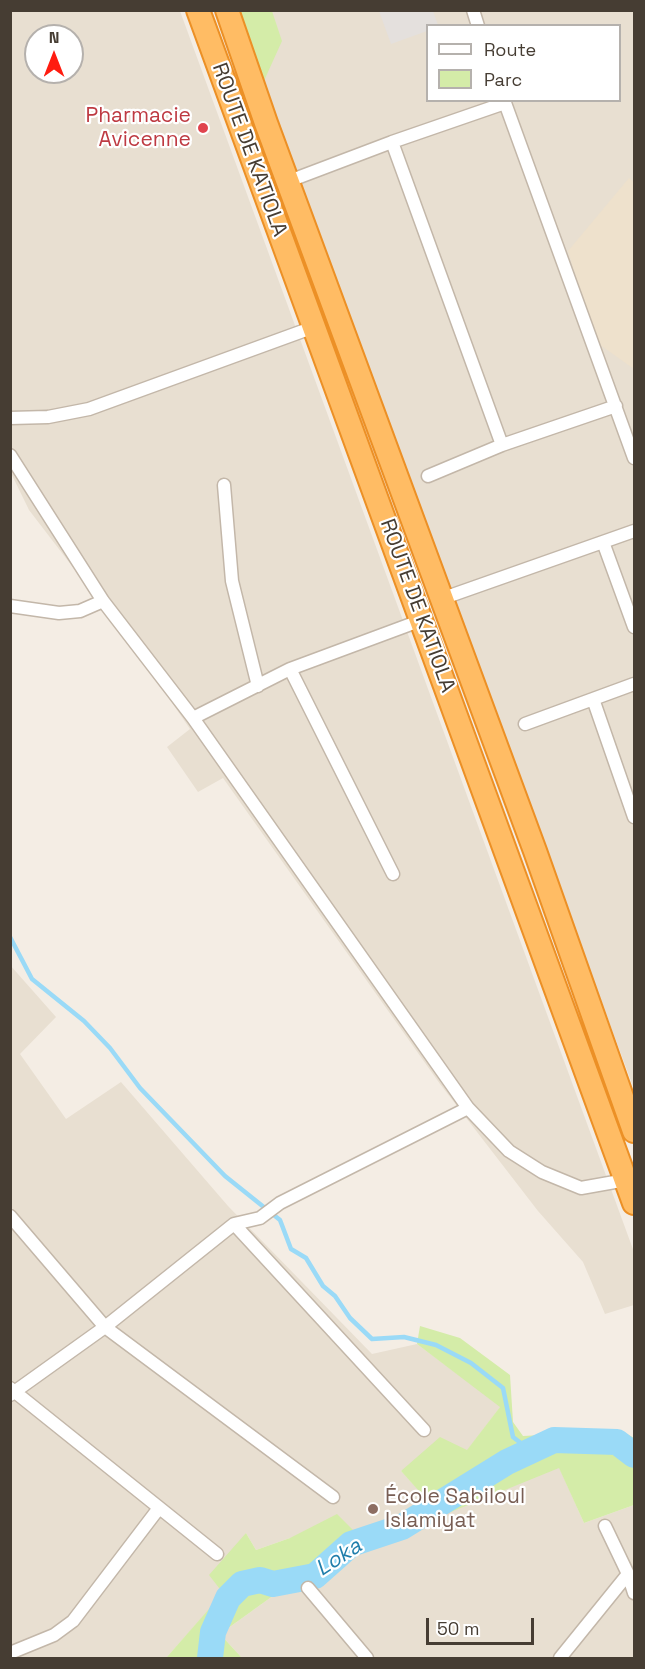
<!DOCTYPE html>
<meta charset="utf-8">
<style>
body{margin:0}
#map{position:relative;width:645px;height:1669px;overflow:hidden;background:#f4ede4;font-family:"Space Grotesk",sans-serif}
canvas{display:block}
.frame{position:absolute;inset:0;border:12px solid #463d33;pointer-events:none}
.legend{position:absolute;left:426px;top:24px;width:195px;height:78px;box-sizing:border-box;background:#fff;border:2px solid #b5b1ad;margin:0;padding:8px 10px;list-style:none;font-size:18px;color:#463d33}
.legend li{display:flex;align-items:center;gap:12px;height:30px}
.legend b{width:30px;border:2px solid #b5b1ad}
.north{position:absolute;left:24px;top:24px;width:60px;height:60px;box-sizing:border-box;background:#fff;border:2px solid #b5b1ad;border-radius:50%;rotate:0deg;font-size:16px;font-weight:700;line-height:24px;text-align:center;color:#463d33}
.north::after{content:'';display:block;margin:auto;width:21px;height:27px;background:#ff1c10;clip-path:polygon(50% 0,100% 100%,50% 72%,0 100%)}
.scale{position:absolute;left:426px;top:1618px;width:108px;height:27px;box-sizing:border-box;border:3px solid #463d33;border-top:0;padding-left:8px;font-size:18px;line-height:21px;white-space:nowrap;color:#463d33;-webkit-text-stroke:4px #fff;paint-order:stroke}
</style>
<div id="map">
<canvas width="645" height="1669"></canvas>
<div class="frame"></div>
<ul class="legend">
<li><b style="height:8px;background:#fff"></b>Route</li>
<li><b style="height:16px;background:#d4eca8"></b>Parc</li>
</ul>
<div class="north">N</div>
<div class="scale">50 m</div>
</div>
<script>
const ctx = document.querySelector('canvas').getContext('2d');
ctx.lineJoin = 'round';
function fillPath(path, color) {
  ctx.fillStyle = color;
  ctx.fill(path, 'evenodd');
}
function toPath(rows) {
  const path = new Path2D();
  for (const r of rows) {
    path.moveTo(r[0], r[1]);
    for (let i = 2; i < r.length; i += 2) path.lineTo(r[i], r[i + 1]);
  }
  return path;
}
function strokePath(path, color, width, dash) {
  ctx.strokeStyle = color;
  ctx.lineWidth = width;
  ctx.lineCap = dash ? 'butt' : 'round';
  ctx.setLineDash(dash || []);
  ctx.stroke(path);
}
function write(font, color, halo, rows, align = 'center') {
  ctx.font = font + ' "Space Grotesk",sans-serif';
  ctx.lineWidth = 4.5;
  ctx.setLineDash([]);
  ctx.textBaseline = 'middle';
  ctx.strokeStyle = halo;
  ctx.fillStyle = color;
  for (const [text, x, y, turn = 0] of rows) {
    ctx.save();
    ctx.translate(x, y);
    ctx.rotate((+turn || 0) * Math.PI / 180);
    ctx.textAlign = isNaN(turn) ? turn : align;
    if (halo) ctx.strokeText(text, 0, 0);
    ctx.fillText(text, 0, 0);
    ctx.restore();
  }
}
const residential = toPath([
 [11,11,180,11,634,1252,634,1305,605,1314,583,1262,538,1211,440,1084,223,778,198,792,167,747,190,729,131,643,29,510,11,473],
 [36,36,72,36,72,72,36,72],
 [237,11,634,11,634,1089,501,731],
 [428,26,620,26,620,100,428,100],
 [10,965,56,1017,20,1054,66,1119,121,1082,228,1206,372,1354,417,1344,501,1406,467,1451,401,1471,428,1500,398,1520,357,1534,290,1538,256,1550,246,1533,224,1593,166,1658,11,1658],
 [559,1467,584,1523,634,1505,634,1658,242,1658,220,1634,295,1580,355,1551]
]);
const education = toPath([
 [629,178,634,182,634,369,596,342,568,251]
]);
const green = toPath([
 [237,11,272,11,282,41,263,83],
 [420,1326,460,1338,510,1375,513,1422,523,1436,579,1433,627,1434,634,1438,634,1505,584,1523,559,1468,355,1551,295,1580,220,1634,242,1658,166,1658,223,1593,209,1575,246,1533,256,1550,290,1538,337,1514,357,1534,398,1520,427,1500,401,1471,440,1437,467,1450,500,1407,417,1344]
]);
const parking = toPath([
 [379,11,433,11,438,25,428,26,427,31,391,44]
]);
const stream = toPath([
 [10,937,32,979,84,1021,110,1048,140,1088,225,1176,280,1220,291,1249,306,1258,323,1286,335,1296,350,1318,372,1339,404,1337,436,1345,471,1363,503,1388,513,1437,531,1451]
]);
const river = toPath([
 [210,1658,213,1632,228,1598,242,1584,260,1580,273,1584,315,1576,351,1544,402,1527,507,1462,554,1440,617,1442,634,1455]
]);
const street = toPath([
 [473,10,478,26],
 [504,100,634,458],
 [392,142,502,445],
 [289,181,392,142,505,103],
 [10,418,48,417,89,409,314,327],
 [10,455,103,601,193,718,468,1108,509,1151,542,1172,581,1188,626,1180],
 [428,476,502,445,616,406],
 [224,485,232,581,258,686],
 [603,542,634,627],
 [441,599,634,531],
 [10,606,59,613,80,611,103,601],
 [290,669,393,874],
 [593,699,634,817],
 [193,718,290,669,422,620],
 [525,724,634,684],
 [10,1216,105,1327,333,1497],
 [234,1224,424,1430],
 [10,1388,217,1554],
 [10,1395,105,1327,234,1224,260,1218,280,1203,468,1108],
 [605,1526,628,1574,634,1593],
 [308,1588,367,1658],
 [10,1653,54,1635,73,1621,159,1508],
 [560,1658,628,1574]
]);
const highway = toPath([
 [198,10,634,1203],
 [227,10,266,123,535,851,634,1131]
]);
const markers = [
 [203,128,6,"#e0444e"],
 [373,1509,6,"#8d6e63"]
];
const healthNames = [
 ["Pharmacie",191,116],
 ["Avicenne",191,140]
];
const streetNames = [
 ["ROUTE DE KATIOLA",249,150,70],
 ["ROUTE DE KATIOLA",417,606,70]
];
const educationNames = [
 ["École Sabiloul",385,1497],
 ["Islamiyat",385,1521]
];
const waterNames = [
 ["Loka",339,1558,-33]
];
fillPath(residential, '#e8dfd1');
fillPath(education, '#eee1cc');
fillPath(green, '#d4eca8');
fillPath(parking, '#e4e0dd');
strokePath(stream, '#9adaf7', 4.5);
strokePath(river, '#9adaf7', 26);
strokePath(street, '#c3b7a9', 15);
strokePath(highway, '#ec9026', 26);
strokePath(street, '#fff', 12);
strokePath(highway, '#ffbc64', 22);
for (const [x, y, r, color] of markers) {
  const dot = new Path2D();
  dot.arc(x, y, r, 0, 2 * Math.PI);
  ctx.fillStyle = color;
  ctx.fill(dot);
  strokePath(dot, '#fff', 2);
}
write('21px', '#be3a42', '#fff', healthNames, 'right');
write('21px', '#463d33', '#fff', streetNames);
write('21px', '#785e54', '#fff', educationNames, 'left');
write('italic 22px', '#207eab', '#fff', waterNames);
</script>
